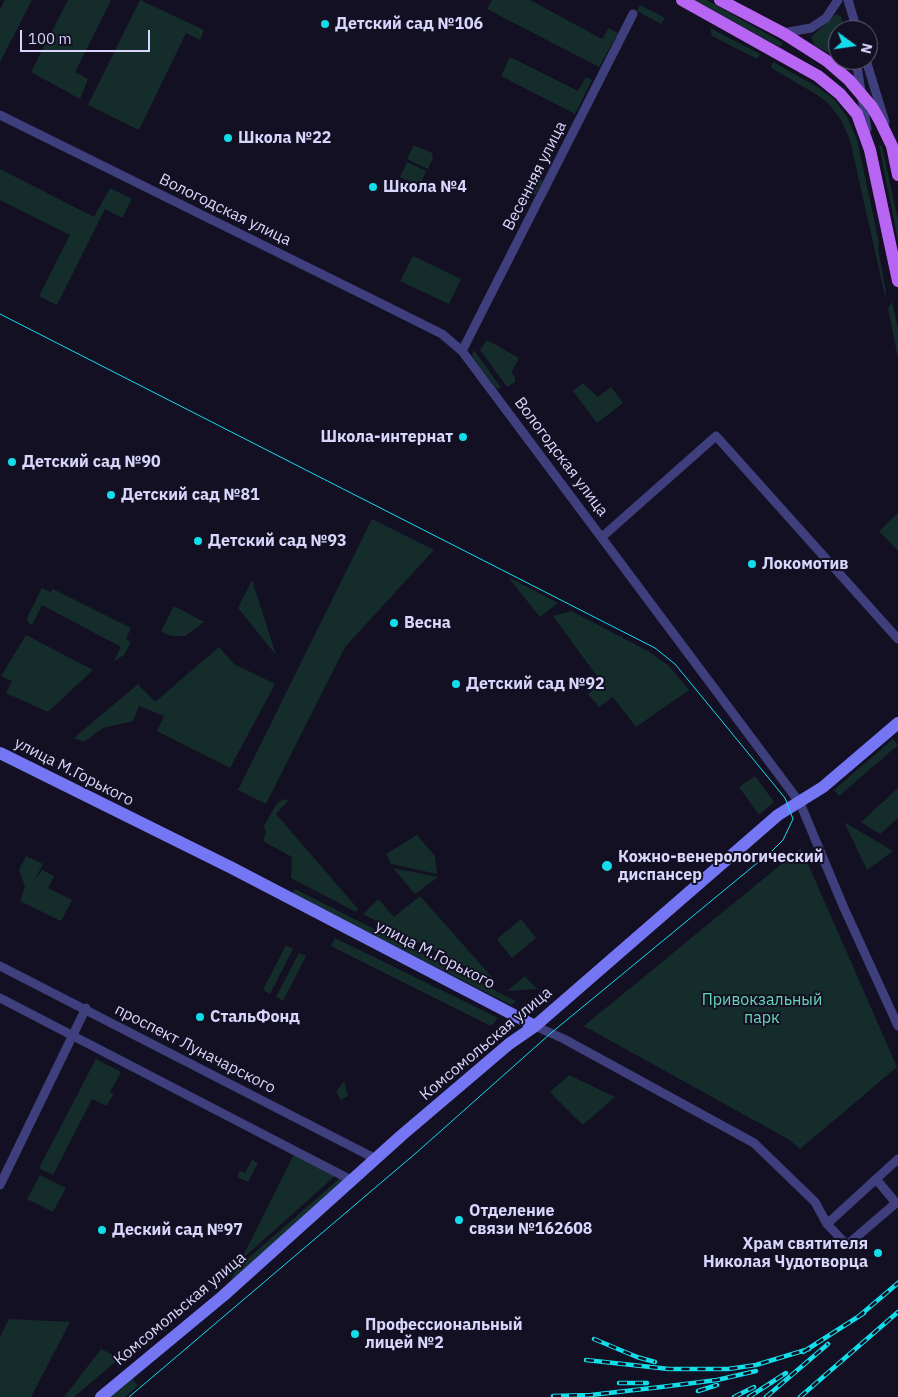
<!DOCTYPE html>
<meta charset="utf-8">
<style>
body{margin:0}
#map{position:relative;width:898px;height:1397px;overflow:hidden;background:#131023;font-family:"IBM Plex Sans",sans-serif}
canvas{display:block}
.north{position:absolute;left:828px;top:20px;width:50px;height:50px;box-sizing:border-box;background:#131023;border:1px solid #625f7a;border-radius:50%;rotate:104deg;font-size:14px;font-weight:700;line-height:20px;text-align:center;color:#d8d6fc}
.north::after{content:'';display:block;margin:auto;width:18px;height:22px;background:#12deeb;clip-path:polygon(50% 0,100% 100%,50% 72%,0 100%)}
.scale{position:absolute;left:20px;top:30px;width:130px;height:22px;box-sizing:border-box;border:2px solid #d8d6fc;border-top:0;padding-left:6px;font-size:15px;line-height:18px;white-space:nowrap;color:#d8d6fc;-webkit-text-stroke:4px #131023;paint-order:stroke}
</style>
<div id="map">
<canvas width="898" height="1397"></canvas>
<div class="north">N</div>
<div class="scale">100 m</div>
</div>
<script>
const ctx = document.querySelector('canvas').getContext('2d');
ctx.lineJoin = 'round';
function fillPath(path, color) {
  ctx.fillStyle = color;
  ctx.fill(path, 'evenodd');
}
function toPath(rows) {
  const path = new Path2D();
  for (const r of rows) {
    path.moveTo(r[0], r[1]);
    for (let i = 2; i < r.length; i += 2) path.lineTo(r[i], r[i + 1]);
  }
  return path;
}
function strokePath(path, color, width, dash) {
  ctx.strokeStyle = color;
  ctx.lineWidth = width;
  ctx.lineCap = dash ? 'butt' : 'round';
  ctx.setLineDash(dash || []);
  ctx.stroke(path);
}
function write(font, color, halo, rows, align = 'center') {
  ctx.font = font + ' "IBM Plex Sans",sans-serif';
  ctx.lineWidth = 4;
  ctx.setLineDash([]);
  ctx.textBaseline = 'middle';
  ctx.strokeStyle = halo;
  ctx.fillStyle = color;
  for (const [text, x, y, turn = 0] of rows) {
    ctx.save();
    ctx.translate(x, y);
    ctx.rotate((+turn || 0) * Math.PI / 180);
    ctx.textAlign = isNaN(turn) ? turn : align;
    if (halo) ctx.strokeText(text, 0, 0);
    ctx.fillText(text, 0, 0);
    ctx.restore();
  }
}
const green = toPath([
 [5,0,32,0,0,62,0,9],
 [68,0,111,0,75,72,88,79,80,99,31,72],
 [140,0,204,30,200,40,186,33,139,130,88,105],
 [492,0,530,0,602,39,609,28,618,33,599,67,487,9],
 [693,0,707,0,783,43,780,47],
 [640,5,665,18,661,24,637,11],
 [836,14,841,16,844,30,838,30,838,57,815,46,811,37],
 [710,28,760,54,757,59,712,36],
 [510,57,578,91,586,77,592,80,575,114,501,76],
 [773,62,819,88,834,99,847,117,857,139,879,243,878,249,886,292,885,296,850,140,841,120,829,104,816,94,771,68],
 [414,145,432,153,433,158,428,169,407,159],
 [879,145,882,146,898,220,898,241],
 [407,162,426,171,422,181,415,184,400,177],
 [0,169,94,217,110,188,132,199,122,218,105,209,57,305,39,296,70,235,0,200],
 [534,177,543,181,535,195,527,191],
 [413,256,461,279,449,304,400,281],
 [892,302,898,329,898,358,888,308],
 [487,340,519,358,511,373,515,376,515,382,507,387,480,350],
 [474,350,501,388,502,388,496,388,472,356],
 [583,383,598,397,611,387,623,403,597,423,573,391],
 [898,513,898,551,879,531],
 [372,519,434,550,345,647,266,804,238,790],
 [508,577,558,603,540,617],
 [252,580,276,655,238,608],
 [42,588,50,592,53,589,131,628,126,639,131,642,124,655,114,661,121,647,42,605,32,625,28,622,27,618],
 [174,606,204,622,185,636,171,636,161,631],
 [571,611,648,651,668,665,689,690,636,727,613,697,599,707,588,694,602,683,553,616],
 [26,635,93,670,48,712,6,693,12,681,1,676],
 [219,647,234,664,275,684,230,768,157,731,164,716,139,706,133,721,103,728,84,742,74,738,138,684,155,702],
 [893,739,898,745,839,796,834,790],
 [755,776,774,802,759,815,739,787],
 [898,788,898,818,880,834,861,822],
 [285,799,288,801,276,814,358,909,356,912,291,878,292,857,263,841,266,832,264,826,277,803],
 [844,822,893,851,867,870],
 [417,835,435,856,437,874,391,864,386,854],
 [801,848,897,1067,800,1149,788,1139,584,1026],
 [26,856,43,864,34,881,42,870,54,876,48,888,72,900,61,921,20,901,25,887,19,870],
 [393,868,438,877,415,894],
 [295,889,516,1001,511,1005,297,897,293,892],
 [420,896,497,983,363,914,378,899,394,917],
 [521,919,536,938,512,958,497,939],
 [335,938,498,1018,491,1026,331,946],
 [286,945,293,949,270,994,263,990],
 [299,953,306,956,283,1001,276,997],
 [525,976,537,989,507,991],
 [96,1059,121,1072,110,1092,114,1094,106,1106,92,1099,53,1175,39,1168],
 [569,1075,615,1097,583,1125,550,1092],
 [344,1081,348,1096,341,1100,336,1092],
 [294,1154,335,1176,241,1260],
 [252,1160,258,1163,248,1182,237,1177,240,1171,245,1173],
 [40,1175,66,1188,53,1212,27,1199],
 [340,1178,349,1182,228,1287,236,1269],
 [9,1319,70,1322,31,1397,0,1397,0,1337],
 [101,1349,120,1358,74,1397,64,1397],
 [130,1376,138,1386,125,1397,106,1397]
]);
const street = toPath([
 [848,0,857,30],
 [783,33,811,28,826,18,838,0],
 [856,60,867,129],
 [866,60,885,122],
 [0,115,384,305,442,334,462,351,800,803,844,908,898,1026],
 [462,351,633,14],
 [602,537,716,436,898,639],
 [0,966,376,1159],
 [0,998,353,1181],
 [535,1026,564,1039,754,1143,815,1202,827,1224,847,1245,896,1203,876,1179],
 [0,1185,86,1008],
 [827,1224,898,1159]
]);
const secondary = toPath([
 [0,753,232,868,535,1026],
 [101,1397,223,1296,402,1135,509,1044,535,1026,778,815,823,787,898,723]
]);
const primary = toPath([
 [682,0,818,76,840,94,857,114,870,150,898,281],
 [720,0,783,33,827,61,849,80,872,107,880,121,892,146,898,175]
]);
const tram = toPath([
 [0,314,655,648,675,664,785,798,793,819,783,840,773,850,551,1033,416,1153,129,1397]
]);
const rail = toPath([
 [858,1317,898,1283],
 [594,1339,637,1357,655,1362],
 [803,1352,864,1313],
 [586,1360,669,1369,728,1369,756,1365,809,1349],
 [619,1383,647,1383],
 [698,1391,717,1385],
 [553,1396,591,1395,661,1387,717,1380,756,1371],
 [734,1397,754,1387],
 [749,1397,786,1373],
 [766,1397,828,1344],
 [800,1397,898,1312]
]);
const markers = [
 [325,24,5,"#12deeb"],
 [228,138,5,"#12deeb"],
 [373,187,5,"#12deeb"],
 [463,437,5,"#12deeb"],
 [12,462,5,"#12deeb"],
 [111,495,5,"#12deeb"],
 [198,541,5,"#12deeb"],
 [752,564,5,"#12deeb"],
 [394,623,5,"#12deeb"],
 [456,684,5,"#12deeb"],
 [607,866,6,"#12deeb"],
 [200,1017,5,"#12deeb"],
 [459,1220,5,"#12deeb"],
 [102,1230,5,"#12deeb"],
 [878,1253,5,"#12deeb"],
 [355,1334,5,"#12deeb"]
];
const poiNames = [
 ["Детский сад №106",335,24],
 ["Школа №22",238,138],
 ["Школа №4",383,187],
 ["Школа-интернат",453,437,"right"],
 ["Детский сад №90",22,462],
 ["Детский сад №81",121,495],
 ["Детский сад №93",208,541],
 ["Локомотив",762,564],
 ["Весна",404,623],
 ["Детский сад №92",466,684],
 ["Кожно-венерологический",618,857],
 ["диспансер",618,875],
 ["СтальФонд",210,1017],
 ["Отделение",469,1211],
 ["связи №162608",469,1229],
 ["Деский сад №97",112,1230],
 ["Храм святителя",868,1244,"right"],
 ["Николая Чудотворца",868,1262,"right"],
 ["Профессиональный",365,1325],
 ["лицей №2",365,1343]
];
const streetNames = [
 ["Весенняя улица",535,176,-63],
 ["Вологодская улица",225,210,26],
 ["Вологодская улица",561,457,53],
 ["улица М.Горького",74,772,27],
 ["улица М.Горького",435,955,27],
 ["Комсомольская улица",486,1044,-40],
 ["проспект Луначарского",195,1049,27],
 ["Комсомольская улица",180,1309,-40]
];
const parkNames = [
 ["Привокзальный",762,1000],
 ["парк",762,1018]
];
fillPath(green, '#142d2b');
strokePath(street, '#3f3f7e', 9);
strokePath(secondary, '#7476f4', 12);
strokePath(primary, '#b865f3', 12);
strokePath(tram, '#12deeb', 1);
strokePath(rail, '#12deeb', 4.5);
strokePath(rail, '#131023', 2.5, [8]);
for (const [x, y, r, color] of markers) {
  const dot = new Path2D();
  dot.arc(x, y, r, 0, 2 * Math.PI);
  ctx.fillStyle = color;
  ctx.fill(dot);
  strokePath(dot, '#131023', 2);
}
write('bold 16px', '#d8d6fc', '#131023', poiNames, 'left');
write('16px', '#d8d6fc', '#131023', streetNames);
write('16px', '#67d6b6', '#131023', parkNames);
</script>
